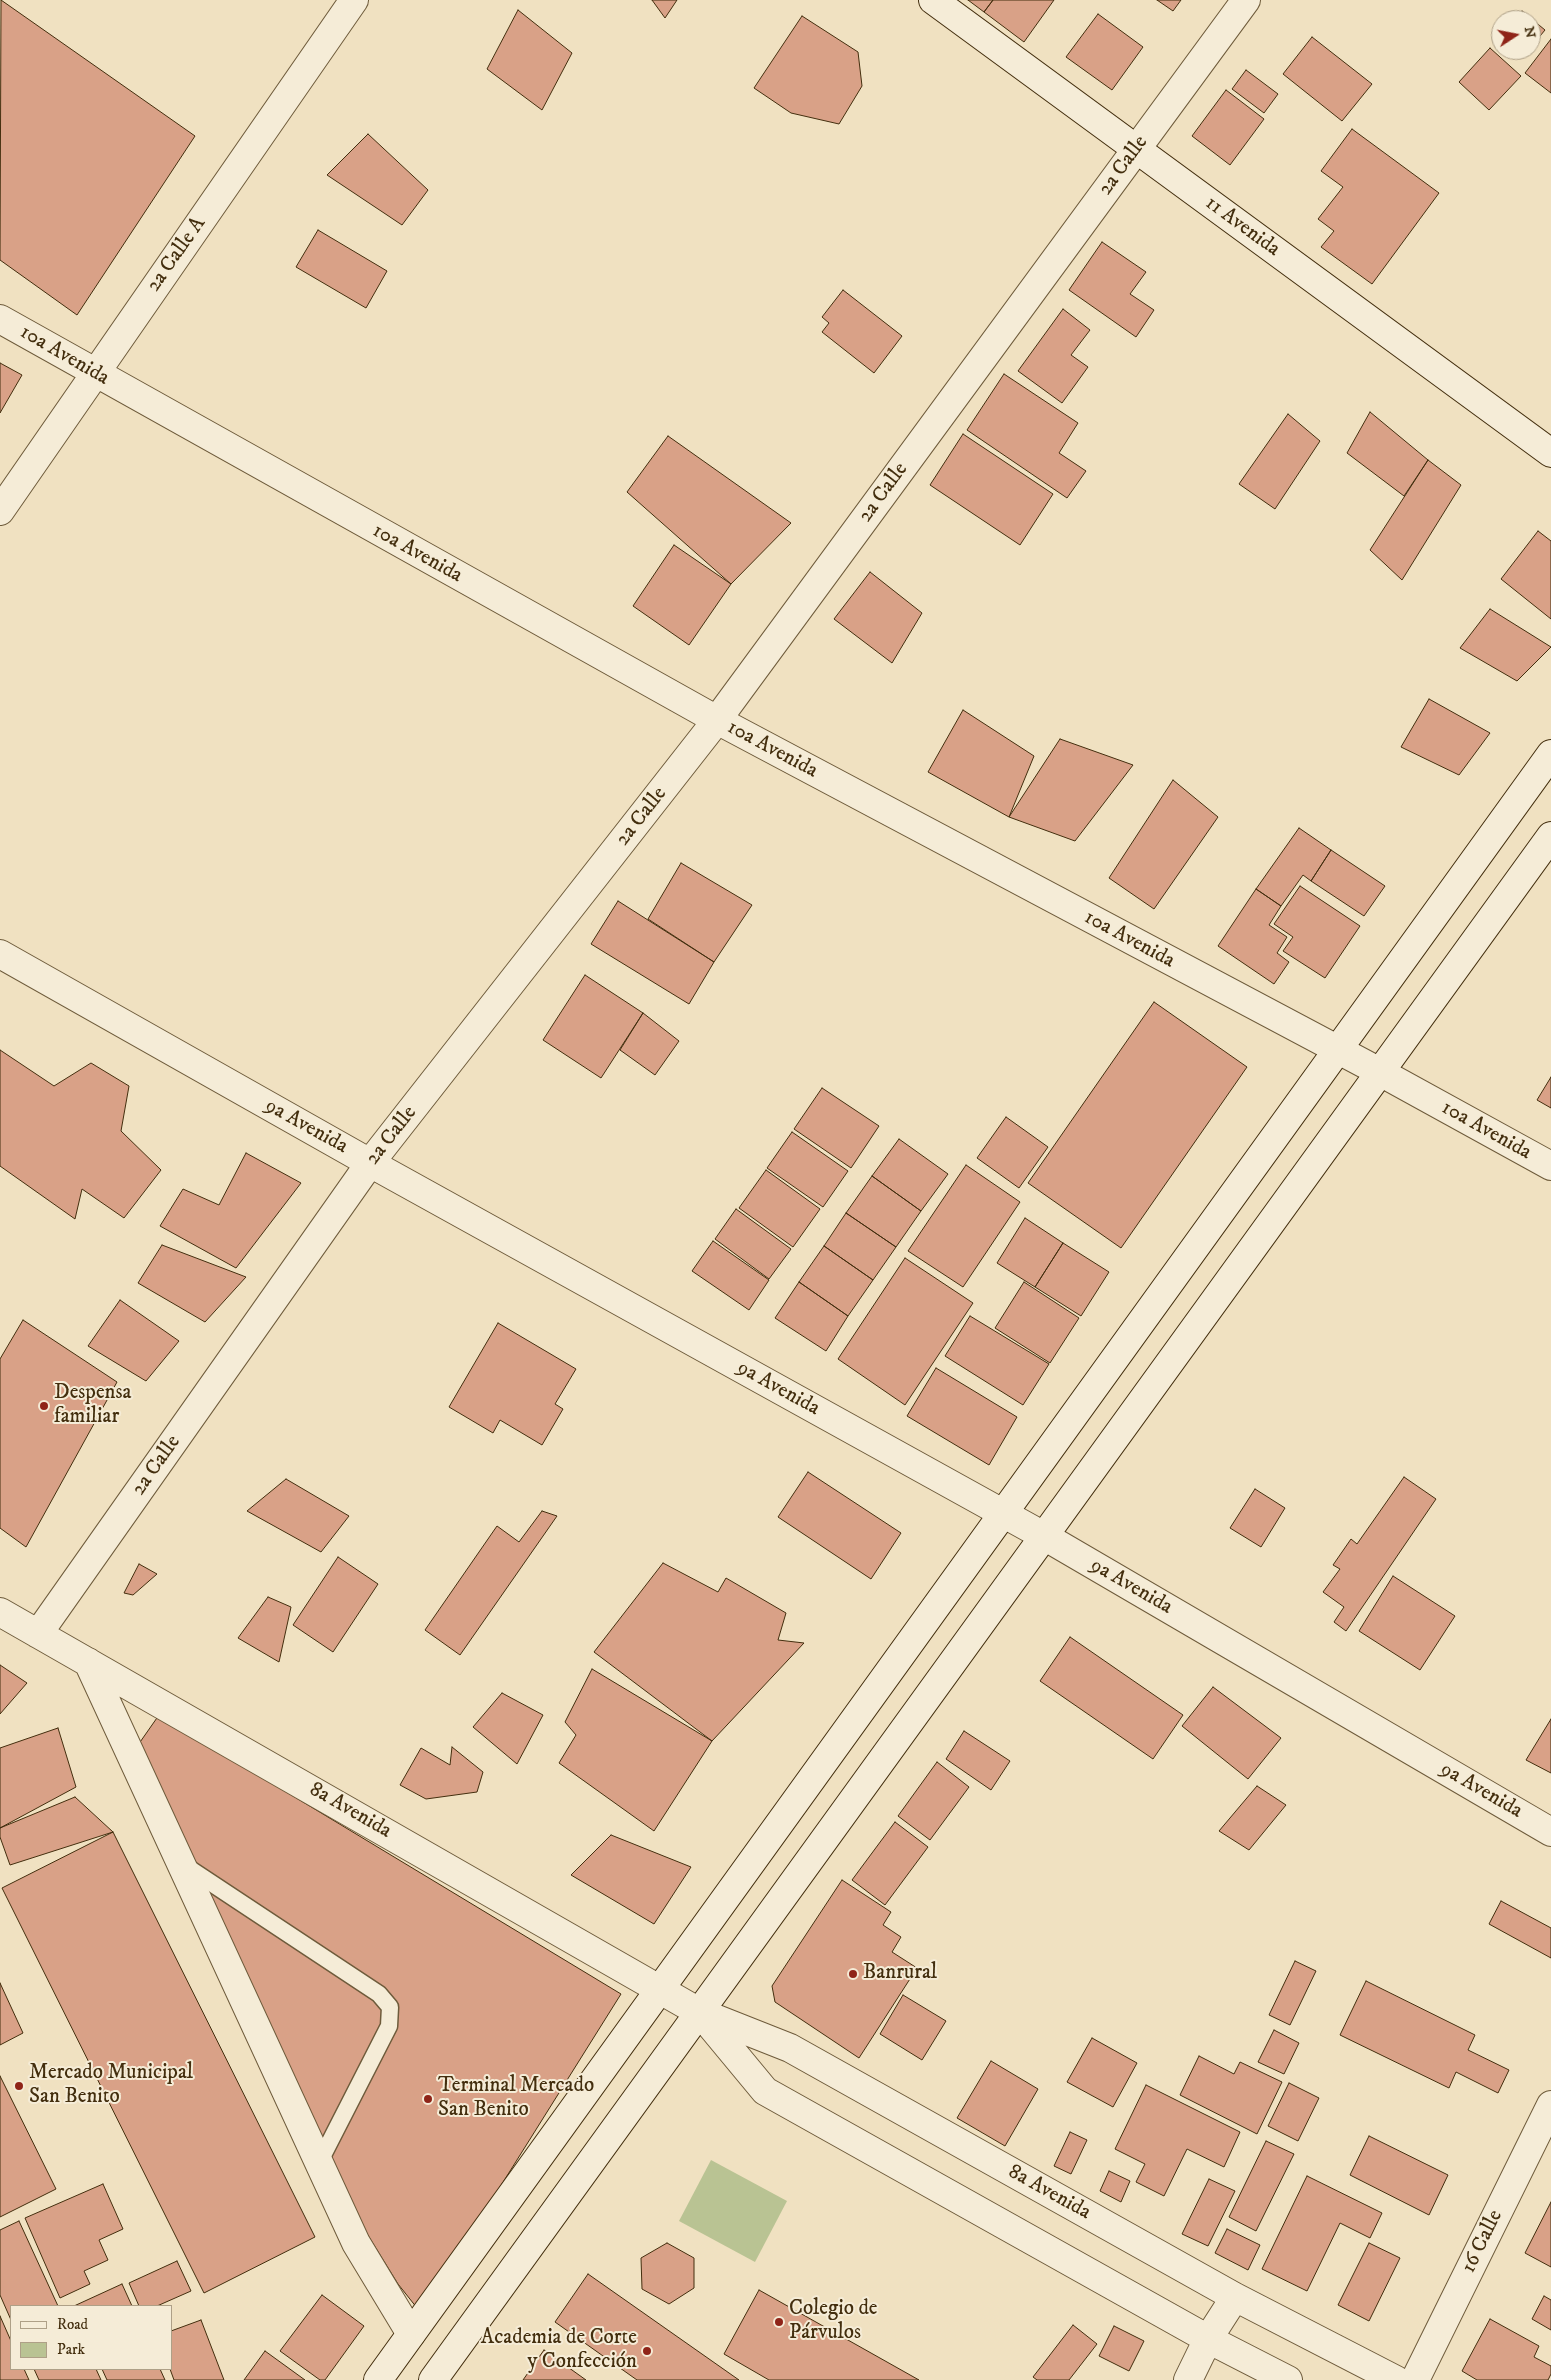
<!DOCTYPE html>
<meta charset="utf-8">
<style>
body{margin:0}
#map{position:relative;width:1551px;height:2380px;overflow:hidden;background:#f0e1c1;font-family:"IM FELL DW Pica",serif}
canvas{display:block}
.legend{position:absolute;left:10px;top:2305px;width:162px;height:65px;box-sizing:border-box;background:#f5ecd7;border:1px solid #aea087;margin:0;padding:6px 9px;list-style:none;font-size:15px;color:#432e0e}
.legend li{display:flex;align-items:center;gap:10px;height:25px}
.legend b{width:25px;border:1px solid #aea087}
.north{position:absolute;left:1491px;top:10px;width:50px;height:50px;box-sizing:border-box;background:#f5ecd7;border:1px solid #aea087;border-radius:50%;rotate:79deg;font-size:14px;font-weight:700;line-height:20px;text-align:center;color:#432e0e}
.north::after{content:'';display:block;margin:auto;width:18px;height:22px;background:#8f2418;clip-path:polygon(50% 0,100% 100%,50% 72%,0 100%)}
</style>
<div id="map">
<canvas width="1551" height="2380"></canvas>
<ul class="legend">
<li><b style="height:6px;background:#f5ecd7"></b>Road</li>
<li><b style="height:14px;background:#b9c393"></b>Park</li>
</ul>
<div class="north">N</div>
</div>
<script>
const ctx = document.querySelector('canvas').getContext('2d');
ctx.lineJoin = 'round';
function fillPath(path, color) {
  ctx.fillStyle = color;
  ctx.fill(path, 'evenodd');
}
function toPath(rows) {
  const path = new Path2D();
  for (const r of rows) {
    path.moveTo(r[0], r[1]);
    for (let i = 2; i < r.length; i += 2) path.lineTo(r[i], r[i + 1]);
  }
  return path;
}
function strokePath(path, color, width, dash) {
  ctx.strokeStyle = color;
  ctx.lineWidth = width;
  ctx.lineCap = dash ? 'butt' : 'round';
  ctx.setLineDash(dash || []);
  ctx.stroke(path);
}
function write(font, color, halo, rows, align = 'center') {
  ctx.font = font + ' "IM FELL DW Pica",serif';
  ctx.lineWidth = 4;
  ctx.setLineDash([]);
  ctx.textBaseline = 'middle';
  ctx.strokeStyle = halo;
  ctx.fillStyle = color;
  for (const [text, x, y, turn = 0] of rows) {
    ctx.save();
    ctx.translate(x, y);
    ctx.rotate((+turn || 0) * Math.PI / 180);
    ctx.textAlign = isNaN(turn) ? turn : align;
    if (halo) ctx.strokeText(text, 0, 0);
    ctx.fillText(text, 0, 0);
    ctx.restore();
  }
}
const green = toPath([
 [711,2160,787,2201,755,2262,679,2221]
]);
const building = toPath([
 [1,0,195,136,77,315,0,260,1,0],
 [652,0,677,0,665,18,652,0],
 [968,0,993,0,984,12,968,0],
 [993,0,1054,0,1024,42,984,12,993,0],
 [1157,0,1181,0,1173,11,1157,0],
 [518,10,572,53,542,110,487,69,518,10],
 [1522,11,1545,30,1531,47,1531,20,1514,20,1522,11],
 [1098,14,1143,47,1112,90,1066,57,1098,14],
 [802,16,858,52,862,86,839,124,791,113,754,88,802,16],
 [1312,37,1372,84,1342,121,1283,74,1312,37],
 [1551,39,1551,93,1525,73,1551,39],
 [1490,48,1521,76,1489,110,1459,82,1490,48],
 [1246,70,1278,94,1264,113,1232,89,1246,70],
 [1226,90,1264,119,1230,165,1192,136,1226,90],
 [1352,129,1439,193,1372,284,1321,247,1334,231,1318,219,1343,187,1321,171,1352,129],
 [368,134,428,190,402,225,327,175,368,134],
 [318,230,387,271,366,308,296,267,318,230],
 [1102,242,1146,272,1130,294,1154,310,1136,337,1069,290,1102,242],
 [843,290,902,336,874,373,822,332,829,323,822,317,843,290],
 [1063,309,1090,330,1071,355,1088,367,1062,403,1018,371,1063,309],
 [0,363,22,375,0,413,0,363],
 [1004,374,1078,423,1059,453,1086,471,1067,498,967,430,1004,374],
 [1370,412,1428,460,1404,496,1347,453,1370,412],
 [1288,414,1320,441,1275,509,1239,484,1288,414],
 [963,434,1053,494,1020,545,930,485,963,434],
 [668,436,791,523,731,584,627,492,668,436],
 [1428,460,1461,485,1402,580,1370,550,1428,460],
 [1538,531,1551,541,1551,619,1501,579,1538,531],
 [674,545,731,584,689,645,633,606,674,545],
 [870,572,922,613,892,663,834,619,870,572],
 [1490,609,1551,647,1517,681,1460,648,1490,609],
 [1429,699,1490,733,1459,775,1401,747,1429,699],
 [963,710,1034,756,1009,817,928,772,963,710],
 [1060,739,1133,765,1075,841,1009,817,1060,739],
 [1173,780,1218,817,1154,909,1109,878,1173,780],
 [1299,828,1331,850,1311,881,1303,875,1281,906,1256,889,1299,828],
 [1331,850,1385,886,1364,916,1311,881,1331,850],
 [681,863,752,905,714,962,648,919,681,863],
 [1300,886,1360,926,1325,978,1283,951,1293,937,1274,924,1300,886],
 [1256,889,1281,906,1269,925,1287,937,1277,953,1289,962,1274,984,1218,946,1256,889],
 [618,901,714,962,689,1004,591,944,618,901],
 [585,975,643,1013,601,1078,543,1040,585,975],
 [1154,1002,1247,1067,1121,1248,1028,1183,1154,1002],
 [643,1013,679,1041,655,1075,620,1050,643,1013],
 [0,1050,54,1086,91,1063,129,1086,121,1131,161,1170,124,1218,82,1189,75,1219,0,1166,0,1050],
 [1551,1077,1551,1108,1537,1100,1551,1077],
 [822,1088,879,1126,851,1168,794,1129,822,1088],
 [1006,1117,1048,1147,1019,1188,977,1158,1006,1117],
 [792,1132,848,1171,823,1207,767,1168,792,1132],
 [899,1139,948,1174,921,1211,872,1176,899,1139],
 [246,1153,301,1183,236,1268,160,1226,183,1189,219,1205,246,1153],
 [966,1165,1020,1202,963,1287,908,1251,966,1165],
 [766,1170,820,1209,793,1247,739,1208,766,1170],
 [872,1176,921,1211,896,1247,846,1213,872,1176],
 [736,1209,791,1249,769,1279,715,1239,736,1209],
 [846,1213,896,1247,873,1280,824,1246,846,1213],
 [1025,1218,1063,1243,1035,1287,997,1263,1025,1218],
 [713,1241,769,1280,749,1310,692,1271,713,1241],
 [1063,1243,1109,1272,1081,1316,1035,1287,1063,1243],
 [162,1245,246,1277,205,1322,138,1283,162,1245],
 [824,1246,873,1280,848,1316,799,1282,824,1246],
 [905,1258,973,1303,905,1405,838,1359,905,1258],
 [799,1282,848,1316,826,1351,775,1318,799,1282],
 [1024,1282,1079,1318,1050,1363,995,1328,1024,1282],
 [120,1300,179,1341,146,1381,88,1346,120,1300],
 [970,1316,1049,1364,1023,1405,945,1356,970,1316],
 [23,1320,117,1382,26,1547,0,1528,0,1359,23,1320],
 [498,1323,576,1369,555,1404,563,1409,542,1445,500,1420,493,1433,449,1407,498,1323],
 [936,1368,1017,1417,989,1465,907,1416,936,1368],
 [808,1472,901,1533,871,1579,778,1517,808,1472],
 [1404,1477,1436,1499,1346,1631,1334,1622,1344,1607,1323,1592,1340,1569,1333,1565,1351,1539,1357,1544,1404,1477],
 [286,1479,349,1516,321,1552,247,1511,286,1479],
 [1255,1489,1285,1508,1261,1547,1230,1528,1255,1489],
 [542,1511,557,1516,460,1655,425,1630,497,1526,519,1542,542,1511],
 [338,1557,378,1584,333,1652,293,1625,338,1557],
 [663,1563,718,1592,726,1578,786,1613,778,1640,804,1643,712,1741,594,1652,663,1563],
 [139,1564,157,1574,133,1595,124,1593,139,1564],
 [1393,1576,1455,1616,1420,1670,1359,1631,1393,1576],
 [268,1597,291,1607,279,1662,238,1638,268,1597],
 [1070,1637,1183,1715,1153,1759,1040,1681,1070,1637],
 [0,1665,27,1683,0,1714,0,1665],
 [592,1669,712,1741,654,1831,559,1763,576,1735,565,1722,592,1669],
 [1213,1687,1281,1738,1248,1779,1182,1726,1213,1687],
 [502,1693,543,1715,517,1764,473,1727,502,1693],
 [159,1715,621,1994,421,2313,398,2284,348,2203,138,1745,159,1715],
 [1551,1719,1551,1773,1526,1760,1551,1719],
 [58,1728,76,1787,0,1828,0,1748,58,1728],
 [964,1731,1010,1761,991,1790,946,1759,964,1731],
 [452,1747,483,1772,477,1792,426,1799,400,1785,421,1748,450,1765,452,1747],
 [937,1762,969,1787,930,1840,898,1816,937,1762],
 [1257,1786,1286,1805,1249,1850,1219,1831,1257,1786],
 [75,1797,113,1832,10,1865,0,1837,0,1828,75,1797],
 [895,1822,928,1847,885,1905,852,1880,895,1822],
 [113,1832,315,2237,204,2293,2,1888,113,1832],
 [611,1835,691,1867,654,1924,571,1875,611,1835],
 [842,1880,891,1912,883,1925,901,1937,892,1952,917,1968,859,2058,775,2002,772,1986,842,1880],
 [1501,1901,1551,1928,1551,1958,1489,1924,1501,1901],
 [1295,1961,1316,1971,1290,2025,1269,2015,1295,1961],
 [1366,1981,1475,2035,1468,2050,1509,2070,1498,2093,1456,2072,1449,2088,1340,2035,1366,1981],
 [0,1983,23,2033,0,2045,0,1983],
 [903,1995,946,2021,922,2060,880,2034,903,1995],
 [1274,2030,1299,2043,1284,2074,1258,2062,1274,2030],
 [1092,2038,1137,2063,1113,2107,1067,2082,1092,2038],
 [1199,2056,1234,2074,1240,2062,1282,2082,1257,2134,1180,2095,1199,2056],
 [991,2061,1038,2089,1005,2146,957,2118,991,2061],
 [0,2076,56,2189,0,2217,0,2076],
 [1289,2083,1319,2098,1298,2141,1268,2126,1289,2083],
 [1146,2085,1240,2132,1224,2167,1187,2149,1164,2196,1136,2182,1145,2164,1115,2149,1146,2085],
 [1070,2132,1087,2140,1071,2174,1054,2166,1070,2132],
 [1369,2136,1448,2175,1429,2215,1350,2175,1369,2136],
 [1266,2141,1294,2154,1256,2231,1229,2217,1266,2141],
 [1109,2171,1130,2181,1121,2202,1100,2191,1109,2171],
 [1307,2176,1382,2213,1370,2238,1340,2223,1307,2291,1262,2269,1307,2176],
 [1209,2179,1235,2191,1208,2246,1182,2234,1209,2179],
 [103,2184,123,2229,99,2240,108,2260,84,2271,90,2284,60,2298,25,2218,103,2184],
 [1551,2202,1551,2267,1525,2253,1551,2202],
 [19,2221,58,2306,11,2306,11,2320,0,2295,0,2230,19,2221],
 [1227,2229,1260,2245,1248,2270,1215,2253,1227,2229],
 [667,2243,694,2258,694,2288,669,2304,642,2289,641,2258,667,2243],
 [1369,2243,1400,2258,1369,2321,1338,2305,1369,2243],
 [177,2261,191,2291,157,2306,139,2306,129,2283,177,2261],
 [588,2274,739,2380,637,2380,555,2322,588,2274],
 [122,2284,132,2306,74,2306,122,2284],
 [759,2290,919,2380,769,2380,724,2354,759,2290],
 [322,2295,364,2326,325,2380,320,2380,280,2351,322,2295],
 [1544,2296,1551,2300,1551,2330,1532,2319,1544,2296],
 [0,2316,11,2341,11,2369,24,2369,29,2380,0,2380,0,2316],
 [1490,2319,1539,2346,1534,2357,1551,2366,1551,2374,1548,2380,1477,2380,1462,2371,1490,2319],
 [201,2320,224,2380,174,2380,170,2369,171,2331,201,2320],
 [1073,2325,1097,2344,1069,2380,1037,2380,1033,2377,1073,2325],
 [1114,2326,1144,2341,1129,2371,1099,2356,1114,2326],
 [544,2350,586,2380,523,2380,544,2350],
 [265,2351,305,2380,244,2380,265,2351],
 [34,2369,96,2369,101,2380,39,2380,34,2369],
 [102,2369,160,2369,165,2380,107,2380,102,2369]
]);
const lane = toPath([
 [184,1865,379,1994,390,2007,389,2026,319,2163]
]);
const street = toPath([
 [0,319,717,720,1380,1072,1551,1166],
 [0,511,354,0],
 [0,954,370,1163,1044,1536,1551,1832],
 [0,1612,699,2012,790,2048,1235,2297,1396,2380],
 [38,1634,370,1163,717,720,1246,0],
 [88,1662,356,2243,411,2334],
 [702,2015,765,2091,1208,2339,1288,2380],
 [1188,2380,1208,2339,1235,2297],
 [1415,2380,1551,2105]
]);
const secondary = toPath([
 [933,0,1551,453],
 [378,2380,1551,754],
 [433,2380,1551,836]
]);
const markers = [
 [44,1406,5,"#8f2418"],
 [853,1974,5,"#8f2418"],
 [19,2086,5,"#8f2418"],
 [428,2099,5,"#8f2418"],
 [779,2322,5,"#8f2418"],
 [647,2351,5,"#8f2418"]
];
const streetNames = [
 ["2a Calle",1124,166,-54],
 ["11 Avenida",1242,227,36],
 ["2a Calle A",177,255,-55],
 ["10a Avenida",64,356,30],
 ["2a Calle",884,493,-54],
 ["10a Avenida",417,554,29],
 ["10a Avenida",772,750,28],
 ["2a Calle",642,817,-52],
 ["10a Avenida",1129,940,28],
 ["9a Avenida",306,1127,29],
 ["10a Avenida",1486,1131,29],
 ["2a Calle",392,1136,-52],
 ["9a Avenida",778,1389,29],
 ["2a Calle",157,1466,-55],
 ["9a Avenida",1131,1587,30],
 ["9a Avenida",1481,1791,30],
 ["8a Avenida",350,1811,30],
 ["8a Avenida",1049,2193,29],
 ["16 Calle",1483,2242,-64]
];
const poiNames = [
 ["Despensa",54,1394],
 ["familiar",54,1418],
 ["Banrural",863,1974],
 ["Mercado Municipal",29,2074],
 ["San Benito",29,2098],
 ["Terminal Mercado",438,2087],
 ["San Benito",438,2111],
 ["Colegio de",789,2310],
 ["Párvulos",789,2334],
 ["Academia de Corte",637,2339,"right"],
 ["y Confección",637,2363,"right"]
];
fillPath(green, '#b9c393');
fillPath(building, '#d9a187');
strokePath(building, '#432e0e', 1);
strokePath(lane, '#6e5b3b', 19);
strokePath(street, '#6e5b3b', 30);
strokePath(secondary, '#432e0e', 30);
strokePath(lane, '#f5ecd7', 16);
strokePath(street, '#f5ecd7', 28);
strokePath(secondary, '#f5ecd7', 28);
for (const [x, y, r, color] of markers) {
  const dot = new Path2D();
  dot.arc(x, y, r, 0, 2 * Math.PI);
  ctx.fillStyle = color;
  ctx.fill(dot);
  strokePath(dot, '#f5ecd7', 2);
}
write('21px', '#432e0e', '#f5ecd7', streetNames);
write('21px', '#432e0e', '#f5ecd7', poiNames, 'left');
</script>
